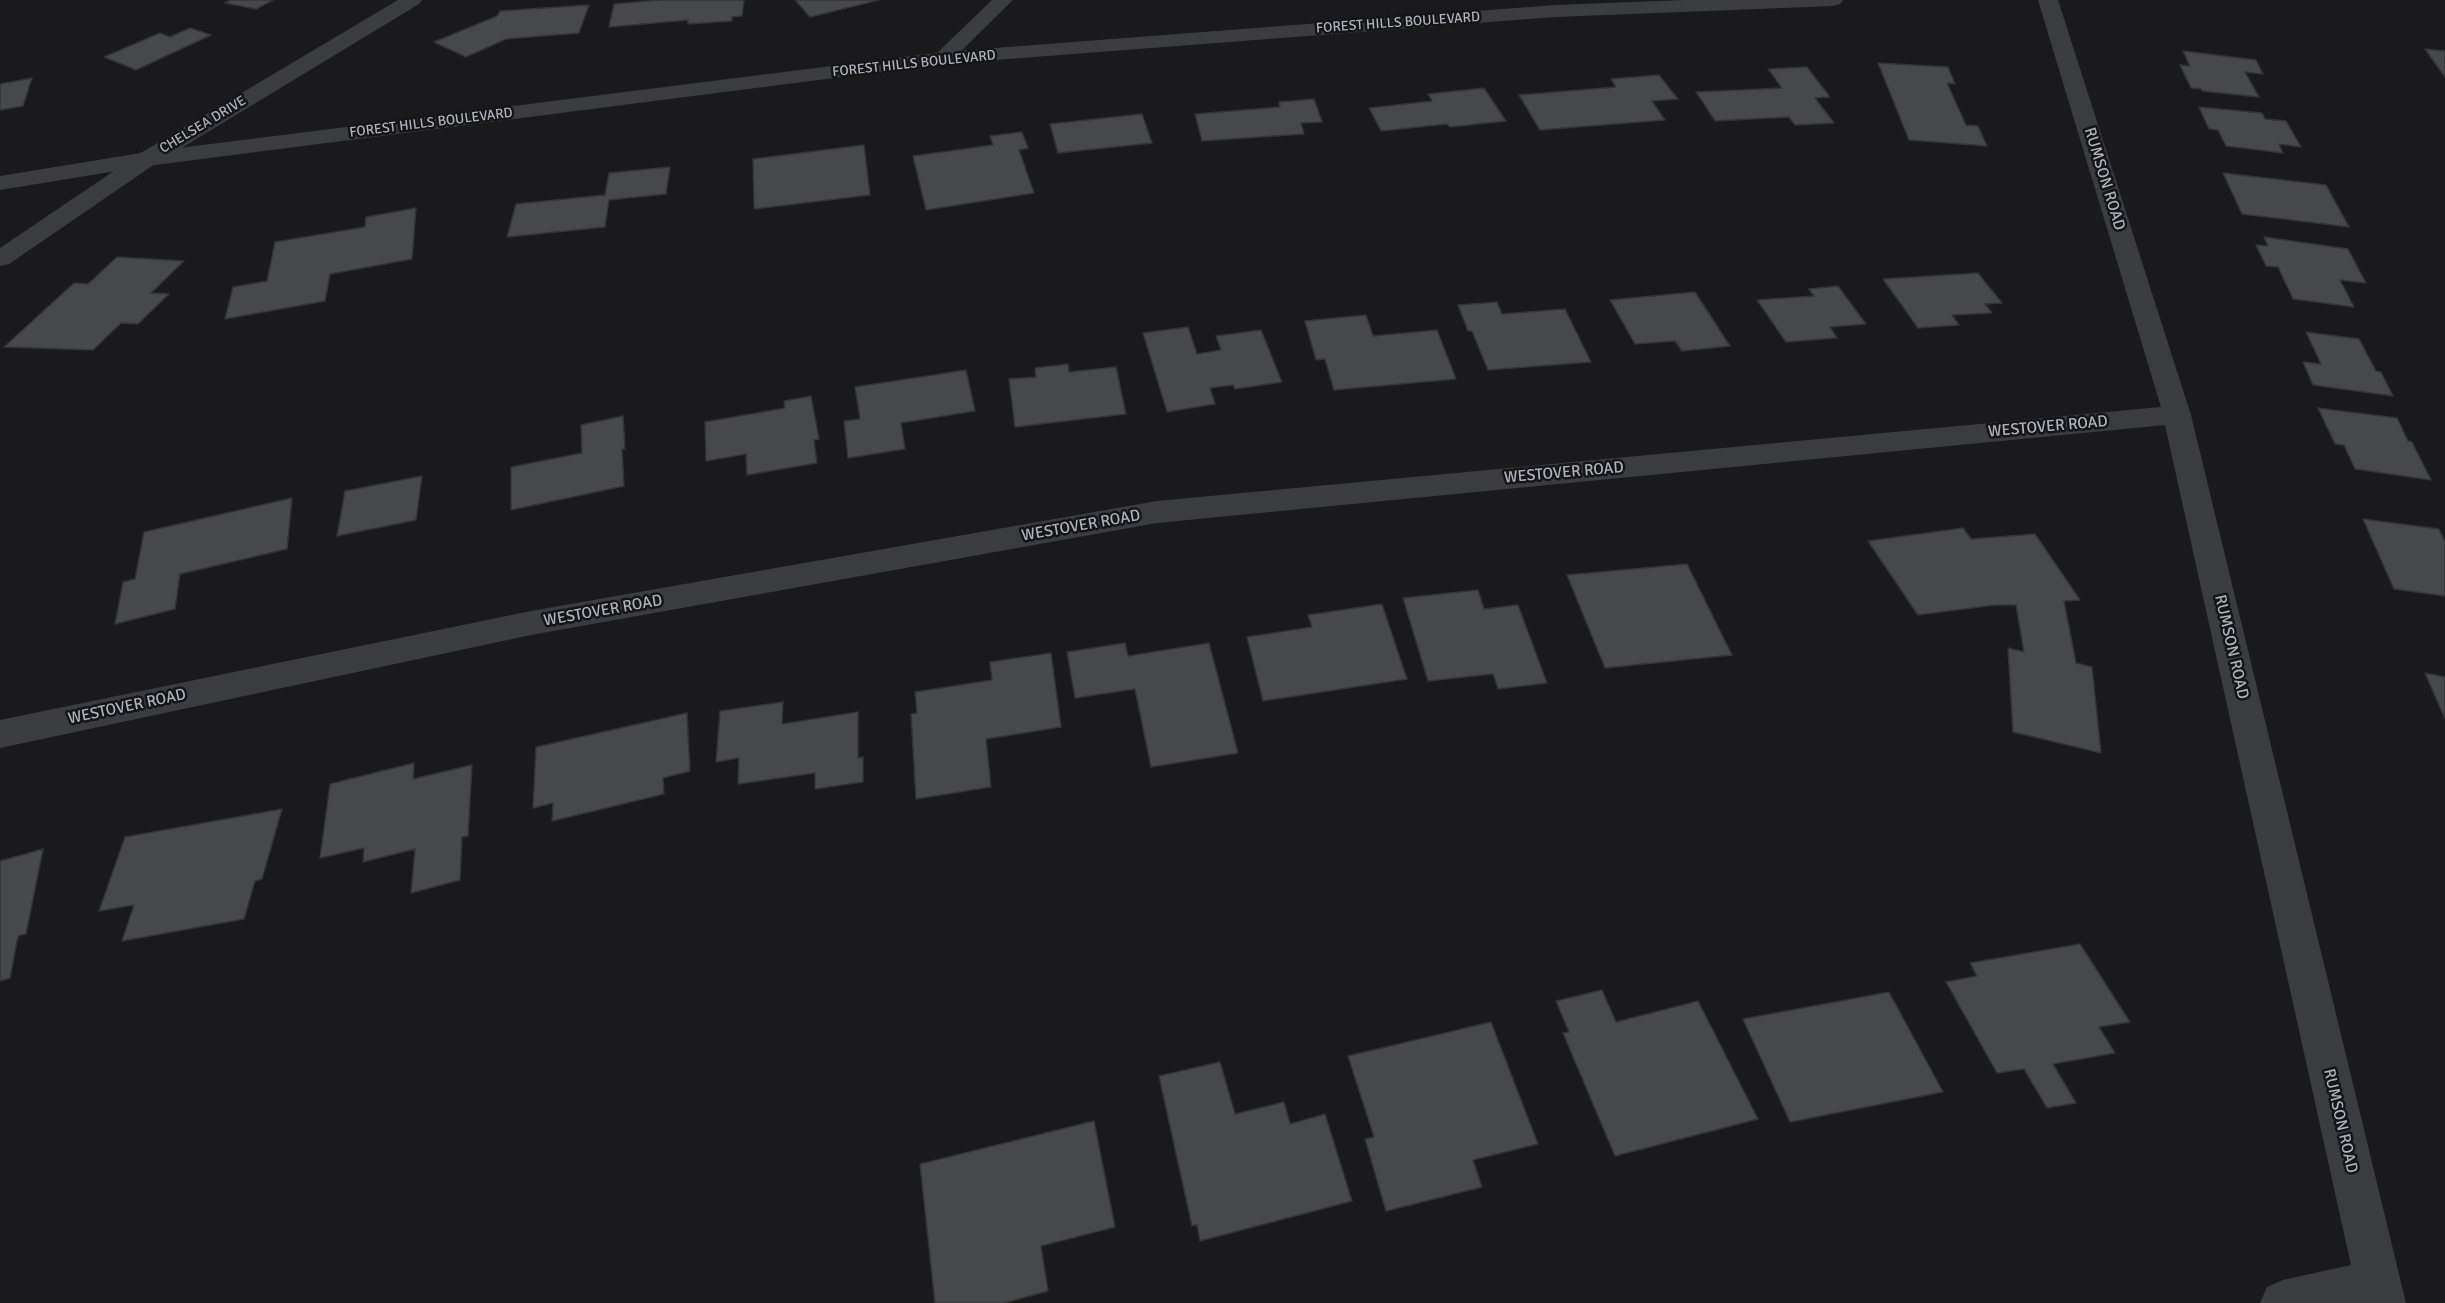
<!DOCTYPE html>
<style>
body{margin:0}
canvas{display:block;background:#1a1a1c}
</style>
<canvas width="2445" height="1303"></canvas>
<script>
const ctx = document.querySelector('canvas').getContext('2d');
ctx.lineJoin = 'round';
function fillPath(path, color) {
  ctx.fillStyle = color;
  ctx.fill(path, 'evenodd');
}
function toPath(rows) {
  const path = new Path2D();
  for (const r of rows) {
    path.moveTo(r[0], r[1]);
    for (let i = 2; i < r.length; i += 2) path.lineTo(r[i], r[i + 1]);
  }
  return path;
}
function strokePath(path, color, width, dash) {
  ctx.strokeStyle = color;
  ctx.lineWidth = width;
  ctx.lineCap = dash ? 'butt' : 'round';
  ctx.setLineDash(dash || []);
  ctx.stroke(path);
}
function write(font, color, halo, rows, align = 'center') {
  ctx.font = font + ' Signika,sans-serif';
  ctx.lineWidth = 5;
  ctx.setLineDash([]);
  ctx.textBaseline = 'middle';
  ctx.strokeStyle = halo;
  ctx.fillStyle = color;
  for (const [text, x, y, turn = 0] of rows) {
    ctx.save();
    ctx.translate(x, y);
    ctx.rotate((+turn || 0) * Math.PI / 180);
    ctx.textAlign = isNaN(turn) ? turn : align;
    if (halo) ctx.strokeText(text, 0, 0);
    ctx.fillText(text, 0, 0);
    ctx.restore();
  }
}
const building = toPath([
 [230,0,273,0,256,9,225,3,230,0],
 [660,0,744,0,742,16,732,17,732,21,688,24,688,20,609,27,614,4,660,0],
 [795,0,879,0,810,17,795,0],
 [589,5,579,33,506,39,466,57,434,42,497,16,500,11,589,5],
 [190,28,211,35,136,70,104,57,160,33,170,37,190,28],
 [2425,49,2445,51,2445,77,2425,49],
 [2183,51,2256,60,2263,74,2245,72,2259,97,2202,91,2201,89,2191,88,2180,65,2190,66,2183,51],
 [1878,63,1948,67,1955,84,1947,83,1966,125,1978,126,1987,146,1909,140,1878,63],
 [1807,67,1830,97,1815,98,1834,123,1795,125,1789,117,1715,121,1696,92,1782,88,1768,69,1807,67],
 [1659,75,1678,99,1652,101,1665,120,1540,130,1519,95,1616,87,1611,79,1659,75],
 [32,78,23,106,0,110,0,84,32,78],
 [1484,88,1506,121,1450,127,1447,124,1381,131,1369,108,1432,101,1428,94,1484,88],
 [1314,99,1322,122,1301,123,1304,134,1202,141,1195,114,1280,107,1279,102,1314,99],
 [2199,107,2262,113,2265,119,2286,121,2301,147,2279,144,2283,153,2226,146,2218,130,2209,129,2199,107],
 [1142,114,1152,143,1058,153,1050,124,1142,114],
 [1022,132,1028,148,1019,150,1034,193,926,210,913,156,993,145,990,136,1022,132],
 [864,145,870,195,754,209,753,159,864,145],
 [670,167,666,194,609,200,605,227,507,237,516,204,605,195,609,173,670,167],
 [2223,173,2326,185,2349,227,2242,214,2223,173],
 [416,208,412,259,330,274,325,301,225,319,233,287,267,281,275,242,365,227,366,217,416,208],
 [2264,237,2348,249,2366,283,2340,280,2354,307,2293,299,2278,267,2266,266,2256,245,2268,246,2264,237],
 [117,257,184,261,151,293,169,294,138,324,121,323,93,350,4,347,74,283,88,284,117,257],
 [1978,273,2002,303,1985,304,1992,313,1952,315,1959,325,1918,328,1883,279,1978,273],
 [1838,286,1866,324,1830,327,1837,338,1786,342,1757,300,1814,296,1809,289,1838,286],
 [1695,292,1730,346,1682,351,1675,341,1635,344,1610,300,1695,292],
 [1497,302,1502,314,1565,309,1591,362,1488,370,1472,331,1468,331,1458,305,1497,302],
 [1366,315,1373,336,1437,330,1456,379,1334,390,1325,359,1316,360,1305,321,1366,315],
 [1188,327,1197,354,1221,350,1216,336,1261,330,1282,382,1235,389,1233,385,1210,388,1215,404,1167,412,1143,333,1188,327],
 [2306,332,2359,339,2376,371,2381,372,2393,396,2313,385,2303,362,2321,364,2306,332],
 [1068,364,1069,372,1116,367,1126,414,1015,427,1009,379,1036,377,1035,368,1068,364],
 [966,370,975,411,901,423,905,449,848,458,844,421,860,419,855,387,966,370],
 [811,396,819,439,814,440,817,463,747,475,746,454,706,461,705,422,785,408,784,401,811,396],
 [2318,408,2397,418,2408,441,2412,442,2431,480,2355,469,2344,445,2335,444,2318,408],
 [623,416,625,449,622,449,624,486,511,510,511,467,582,453,581,425,623,416],
 [422,476,416,520,337,536,345,491,422,476],
 [292,498,287,549,180,574,175,609,115,624,123,582,135,579,144,532,292,498],
 [2363,519,2439,529,2445,542,2445,596,2394,589,2363,519],
 [1963,528,1971,539,2035,534,2080,600,2064,601,2076,663,2092,667,2101,753,2013,732,2008,648,2024,652,2016,605,1995,605,1918,615,1868,541,1963,528],
 [1687,564,1732,655,1605,668,1567,575,1687,564],
 [1478,590,1484,609,1518,605,1547,683,1498,689,1493,674,1428,681,1403,598,1478,590],
 [1382,604,1407,679,1263,701,1247,637,1312,627,1308,615,1382,604],
 [1125,643,1128,656,1209,643,1238,753,1151,767,1135,689,1075,698,1067,652,1125,643],
 [1051,653,1061,727,986,739,991,787,916,799,911,714,917,713,915,692,992,680,990,662,1051,653],
 [2425,673,2445,677,2445,719,2425,673],
 [783,702,782,724,858,712,858,758,863,757,863,782,815,789,815,773,738,784,739,758,716,762,720,711,783,702],
 [687,713,690,771,663,778,664,794,552,821,553,803,533,808,536,747,687,713],
 [414,763,413,779,472,765,468,836,462,837,460,880,411,893,415,849,363,862,364,848,320,858,330,784,414,763],
 [282,809,262,879,255,881,244,919,122,941,134,905,99,911,125,837,282,809],
 [43,849,26,934,18,936,10,978,0,981,0,861,43,849],
 [2080,944,2130,1022,2099,1027,2115,1053,2053,1064,2076,1103,2047,1108,2024,1069,1997,1073,1946,982,1977,976,1970,963,2080,944],
 [1602,990,1616,1022,1698,1001,1758,1119,1615,1156,1563,1033,1569,1032,1556,1001,1602,990],
 [1889,992,1943,1092,1790,1122,1743,1019,1889,992],
 [1491,1022,1538,1144,1473,1160,1482,1187,1386,1211,1365,1139,1374,1137,1348,1056,1491,1022],
 [1220,1062,1235,1114,1284,1102,1290,1124,1325,1114,1352,1201,1200,1241,1197,1225,1192,1226,1159,1076,1220,1062],
 [1094,1121,1115,1227,1041,1246,1048,1291,1004,1303,935,1303,920,1164,1094,1121]
]);
const minor = toPath([
 [398,0,422,0,419,4,155,164,9,264,0,266,0,248,139,154,398,0],
 [992,0,1013,0,950,62,943,64,936,62,933,58,936,54,992,0],
 [2038,0,2058,0,2191,415,2406,1303,2260,1303,2267,1287,2283,1280,2351,1265,2165,425,1157,523,531,635,0,748,0,720,531,611,1157,501,2161,407,2038,0]
]);
const tertiary = toPath([
 [1685,0,1843,0,1840,4,1833,6,1555,17,943,64,147,166,0,190,0,176,147,152,943,52,1555,5,1685,0]
]);
const farStreetnames = [
 ["FOREST HILLS BOULEVARD",1398,23,-4],
 ["FOREST HILLS BOULEVARD",914,64,-6],
 ["FOREST HILLS BOULEVARD",431,123,-7],
 ["CHELSEA DRIVE",203,125,-31]
];
const streetNames = [
 ["RUMSON ROAD",2104,179,73],
 ["WESTOVER ROAD",2048,427,-5],
 ["WESTOVER ROAD",1564,473,-5],
 ["WESTOVER ROAD",1081,526,-10],
 ["WESTOVER ROAD",603,611,-10],
 ["RUMSON ROAD",2231,647,77],
 ["WESTOVER ROAD",127,707,-12],
 ["RUMSON ROAD",2340,1121,77]
];
fillPath(building, '#47484c');
strokePath(building, '#343438', 1.5);
fillPath(minor, '#3b3c40');
fillPath(tertiary, '#3b3c40');
write('14px', '#aeb2ba', '#151517', farStreetnames);
write('16px', '#aeb2ba', '#151517', streetNames);
</script>
